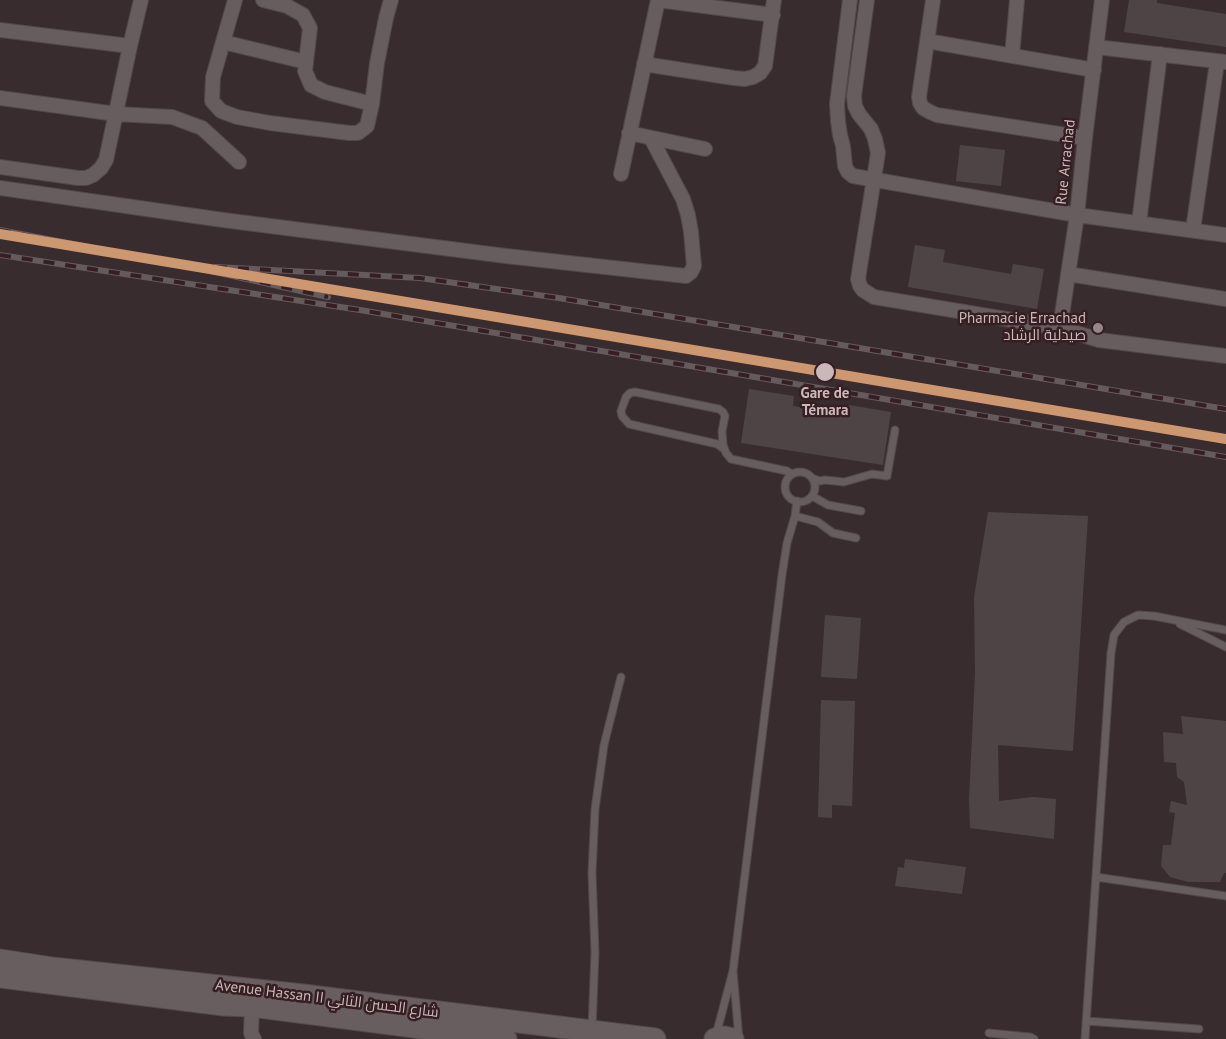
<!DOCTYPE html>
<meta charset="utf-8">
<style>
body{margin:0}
canvas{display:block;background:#392c2e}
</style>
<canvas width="1226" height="1039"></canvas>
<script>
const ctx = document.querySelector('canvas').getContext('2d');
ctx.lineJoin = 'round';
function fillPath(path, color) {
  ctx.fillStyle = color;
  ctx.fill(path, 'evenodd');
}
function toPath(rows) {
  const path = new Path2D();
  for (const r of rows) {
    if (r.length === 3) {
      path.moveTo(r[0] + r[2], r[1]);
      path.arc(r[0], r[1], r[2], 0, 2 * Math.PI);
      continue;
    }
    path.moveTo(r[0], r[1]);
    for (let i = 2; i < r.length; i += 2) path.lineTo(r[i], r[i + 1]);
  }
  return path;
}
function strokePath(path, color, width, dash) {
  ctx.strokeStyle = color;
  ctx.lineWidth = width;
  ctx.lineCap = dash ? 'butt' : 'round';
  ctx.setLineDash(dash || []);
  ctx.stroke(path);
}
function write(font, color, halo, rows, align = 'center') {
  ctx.font = font + ' "PT Sans",Cairo,sans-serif';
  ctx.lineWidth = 5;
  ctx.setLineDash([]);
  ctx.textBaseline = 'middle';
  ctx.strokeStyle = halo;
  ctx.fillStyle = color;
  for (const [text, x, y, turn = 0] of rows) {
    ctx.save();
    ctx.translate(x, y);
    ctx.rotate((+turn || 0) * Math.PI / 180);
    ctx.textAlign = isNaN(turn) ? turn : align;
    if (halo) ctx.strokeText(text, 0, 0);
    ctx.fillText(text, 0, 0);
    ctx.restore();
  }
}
const building = toPath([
 [1129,0,1157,0,1157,3,1226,14,1226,47,1124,32],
 [960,145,1005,150,1001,186,956,181],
 [915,245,945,250,943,262,1011,274,1013,264,1044,269,1037,309,908,287],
 [749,389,794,396,793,406,848,414,849,405,891,412,883,465,741,443],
 [988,512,1088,516,1073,751,998,745,999,801,1033,797,1056,799,1054,839,970,828,969,800,975,674,974,597],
 [825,615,861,618,857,679,821,677],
 [821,700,855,701,852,806,832,805,832,818,818,817],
 [1181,716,1226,721,1226,873,1224,873,1220,882,1188,882,1170,877,1161,866,1163,845,1171,845,1175,813,1169,812,1171,801,1187,805,1184,782,1177,777,1176,763,1164,762,1163,732,1183,734],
 [905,859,966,867,962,894,895,886,898,867,904,868]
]);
const lane = toPath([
 [724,449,717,444,629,424,622,416,621,411,626,397,630,393,635,392,719,409,723,412,725,416,722,431,723,445,726,453,731,459,787,471,792,474],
 [800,487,15],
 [812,478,819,481,825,480,844,482,872,474,887,476,895,430],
 [812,496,828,505,861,511],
 [795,516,818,522,833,533,856,538],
 [1180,624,1226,647],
 [1096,877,1226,896],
 [733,971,782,575,787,543,795,516,797,501],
 [1086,1021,1199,1029],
 [592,1029,595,952,592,873,595,809,604,745,621,677],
 [989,1033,1030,1037,1034,1039],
 [716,1035,733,971,739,1039],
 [1085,1039,1111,653,1114,635,1124,622,1138,615,1154,616,1226,630]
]);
const street = toPath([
 [235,0,213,77,212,101,221,111,237,117,270,123,349,133,358,133,367,126,372,104,377,63,386,18,391,0],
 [263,0,287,6,303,15,310,28,305,71,311,85,325,92,372,104],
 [658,0,773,15],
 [850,0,837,104,838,121,840,135,843,146,845,166,848,172,853,176,1077,215,1226,235],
 [867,0,854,96,855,106,859,114,871,129,875,139,878,153,858,279,860,286,863,290,874,297,1060,328,1099,340,1226,356],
 [933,0,919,97,920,103,923,108,930,112,937,115,1085,138],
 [0,30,130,46],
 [927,41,1094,70],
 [223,42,306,62],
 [1096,47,1225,62],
 [1012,56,1017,0],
 [644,64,734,78,745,79,753,77,760,73,765,66,774,0],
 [0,98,116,114,172,117,202,128,239,162],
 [629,133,705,149],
 [0,167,78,178,86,178,93,175,101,168,106,160,130,46,141,0],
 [621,174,658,0],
 [0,188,223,220,506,256,686,276,691,272,694,266,691,232,688,215,683,199,651,138],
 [1139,223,1160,54],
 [1193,230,1217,62],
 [1068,274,1226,299],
 [1060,328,1077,215,1085,138,1102,0],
 [252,1006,251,1033,254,1039]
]);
const primary = toPath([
 [0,960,52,968,303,995,655,1039],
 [0,977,224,1005,252,1006,506,1039],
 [715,1039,724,1037,733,1039]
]);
const rail = toPath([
 [0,230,167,262],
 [0,255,360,310,1226,457],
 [174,263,328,297],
 [216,267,420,278,559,298,1226,409]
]);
const rail1 = toPath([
 [0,234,1226,439]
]);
const markers = [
 [1098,328,6,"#978688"],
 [825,372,10,"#cab7b9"]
];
const streetNames = [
 ["Rue Arrachad",1066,162,-84],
 ["Avenue Hassan II شارع الحسن الثاني",327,999,7]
];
const poiNames = [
 ["Pharmacie Errachad",1086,319],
 ["صيدلية الرشاد",1086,336]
];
const stopNames = [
 ["Gare de",825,394],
 ["Témara",825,411]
];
fillPath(building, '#4f4445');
strokePath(lane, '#52484a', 9);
strokePath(street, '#52484a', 16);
strokePath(primary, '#564a4b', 23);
strokePath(lane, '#675c5e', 7);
strokePath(street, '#675c5e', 14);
strokePath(primary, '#695e5f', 21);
strokePath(rail, '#655a5c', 6);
strokePath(rail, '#351f22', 4, [11]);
strokePath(rail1, '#cd976f', 10);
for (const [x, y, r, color] of markers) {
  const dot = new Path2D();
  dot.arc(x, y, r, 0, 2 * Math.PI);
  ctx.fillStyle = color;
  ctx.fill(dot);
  strokePath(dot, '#351f22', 2);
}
write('15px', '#cab7b9', '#351f22', streetNames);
write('15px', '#cab7b9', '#351f22', poiNames, 'right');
write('bold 15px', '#cab7b9', '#351f22', stopNames);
</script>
